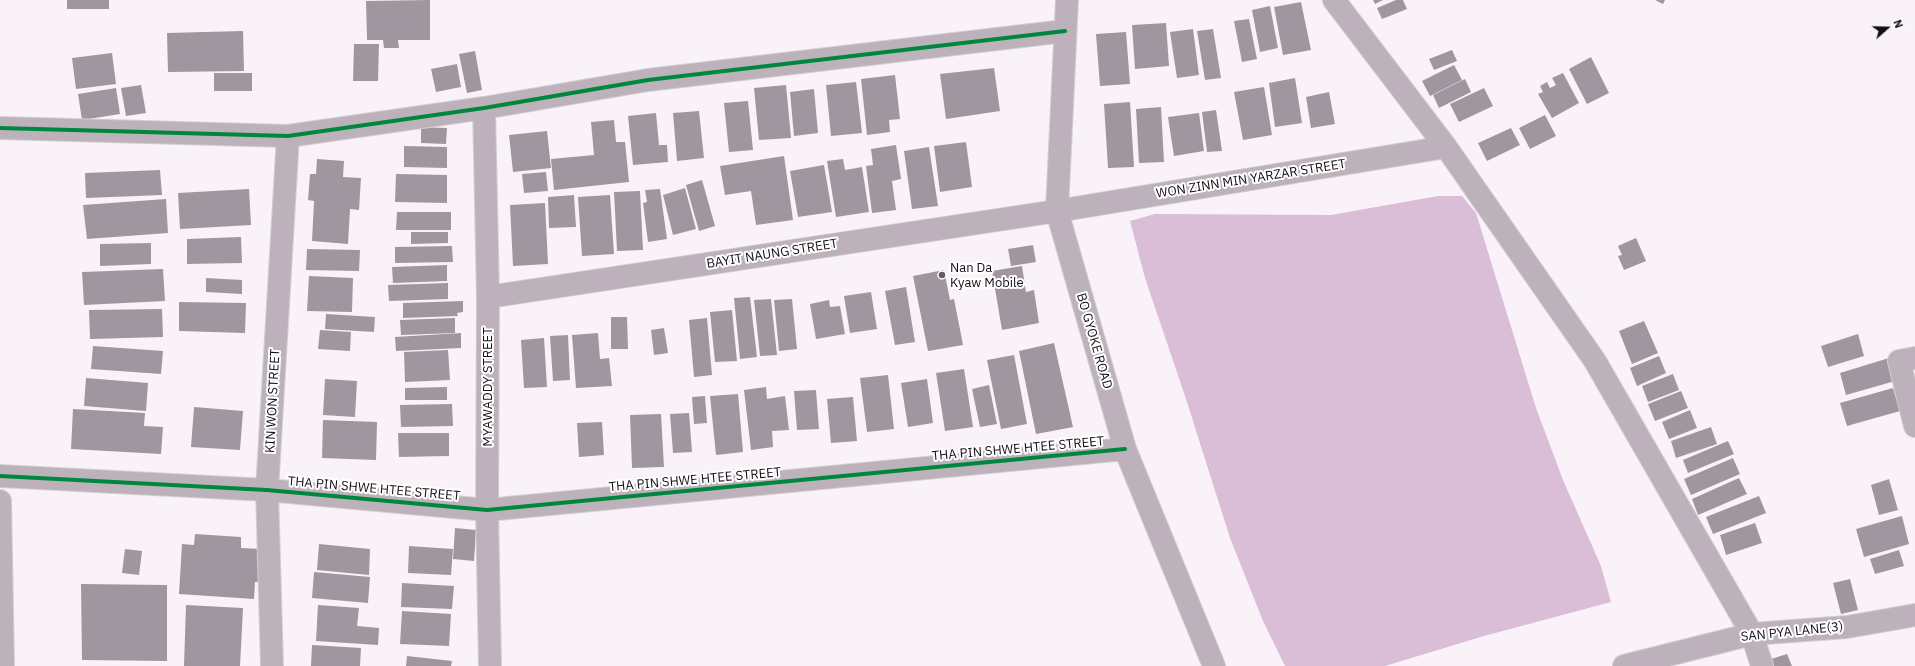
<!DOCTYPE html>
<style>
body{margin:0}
#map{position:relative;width:1915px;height:666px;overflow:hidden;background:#faf2f9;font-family:"IBM Plex Sans",sans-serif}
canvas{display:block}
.north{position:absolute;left:1867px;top:8px;width:40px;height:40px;-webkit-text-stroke:3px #fff;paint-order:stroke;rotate:70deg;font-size:11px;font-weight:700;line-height:16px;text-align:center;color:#140f13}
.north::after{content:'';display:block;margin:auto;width:14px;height:18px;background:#140f13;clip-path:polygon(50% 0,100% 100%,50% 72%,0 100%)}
</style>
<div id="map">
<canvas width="1915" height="666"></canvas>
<div class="north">N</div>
</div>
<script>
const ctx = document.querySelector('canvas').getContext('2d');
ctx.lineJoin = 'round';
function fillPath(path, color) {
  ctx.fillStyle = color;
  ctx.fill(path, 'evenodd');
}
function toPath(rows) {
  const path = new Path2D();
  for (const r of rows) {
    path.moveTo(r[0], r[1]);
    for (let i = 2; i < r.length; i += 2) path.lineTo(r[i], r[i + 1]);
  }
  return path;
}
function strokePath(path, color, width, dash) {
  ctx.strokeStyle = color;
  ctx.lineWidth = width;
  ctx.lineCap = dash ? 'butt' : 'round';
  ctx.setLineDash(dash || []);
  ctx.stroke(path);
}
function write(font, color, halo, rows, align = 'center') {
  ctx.font = font + ' "IBM Plex Sans",sans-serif';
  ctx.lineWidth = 4;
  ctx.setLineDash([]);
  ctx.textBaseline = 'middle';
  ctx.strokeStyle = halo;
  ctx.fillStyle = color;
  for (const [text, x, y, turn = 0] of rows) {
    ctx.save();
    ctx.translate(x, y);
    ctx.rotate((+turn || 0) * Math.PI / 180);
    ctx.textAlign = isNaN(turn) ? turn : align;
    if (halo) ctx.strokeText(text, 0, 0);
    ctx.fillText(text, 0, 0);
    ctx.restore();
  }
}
const water = toPath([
 [1438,196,1462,196,1476,213,1536,408,1563,480,1601,566,1611,602,1484,636,1385,666,1285,666,1263,621,1230,538,1186,399,1145,278,1130,221,1155,214,1331,215]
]);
const building = toPath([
 [67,0,109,0,109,9,67,9],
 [430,0,430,40,398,40,399,48,384,48,383,40,367,40,366,1],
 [1373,0,1383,0,1375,4],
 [1396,0,1403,0,1407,9,1382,19,1377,8],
 [1655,0,1665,0,1663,4],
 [1301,2,1311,50,1283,55,1274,7],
 [1270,6,1278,48,1260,52,1252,10],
 [1249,19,1257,59,1242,62,1234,21],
 [1166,23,1169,66,1135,69,1132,25],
 [1193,29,1199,75,1177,78,1170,32],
 [1213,29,1221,78,1205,80,1197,31],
 [243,31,244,71,168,72,167,33],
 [1126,32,1130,84,1100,86,1096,34],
 [354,44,379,44,378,81,353,81],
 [1452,50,1457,61,1434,70,1429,59],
 [475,51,482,90,467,93,459,54],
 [112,53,116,84,76,89,72,58],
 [1591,57,1609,93,1587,104,1569,69],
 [457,64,461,87,436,92,431,69],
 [1454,65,1462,80,1430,96,1422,81],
 [994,68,1000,111,946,119,940,74],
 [214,73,252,73,252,91,214,91],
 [1563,73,1579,103,1552,118,1538,94,1543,92,1540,86,1547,82,1550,88,1556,85,1552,78],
 [895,75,900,119,889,120,890,132,867,135,861,79],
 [1295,78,1302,123,1275,127,1269,83],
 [1465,79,1471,92,1439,108,1433,95],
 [856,82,862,133,831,136,826,85],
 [141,85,146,113,126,116,121,88],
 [786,85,791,138,759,140,754,88],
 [1264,87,1272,135,1243,140,1234,92],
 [116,88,120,114,82,120,78,94],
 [1484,88,1493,106,1459,122,1450,104],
 [814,89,818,133,794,136,790,92],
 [1329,92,1335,124,1311,128,1306,97],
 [748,101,753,150,729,152,724,103],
 [1130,102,1134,167,1108,168,1104,104],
 [1161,107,1164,162,1139,163,1136,109],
 [1216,110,1222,151,1207,152,1202,112],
 [699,111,704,158,677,161,673,113],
 [656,113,659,145,667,145,668,162,633,165,628,116],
 [1199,113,1204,151,1174,156,1168,117],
 [1545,115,1556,136,1530,149,1519,128],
 [614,120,616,142,625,142,629,182,554,190,551,159,594,155,591,122],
 [421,127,447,128,446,144,421,143],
 [1511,128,1520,145,1487,161,1478,143],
 [547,131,551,168,513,172,509,135],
 [966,142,972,187,940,192,934,146],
 [896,145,901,179,892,181,896,210,872,213,866,166,873,165,871,149],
 [404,146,447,147,447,168,404,167],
 [929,147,938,206,912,209,904,151],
 [784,156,793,220,756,225,751,191,725,195,720,166],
 [317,159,344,161,343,177,361,178,359,210,350,209,348,244,312,241,314,201,308,200,310,174,316,174],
 [843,159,845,170,862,167,869,212,836,217,827,161],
 [824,165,832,212,798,217,790,171],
 [160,170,162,195,86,198,85,173],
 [546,172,548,191,524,193,522,174],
 [396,174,447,175,447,203,395,202],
 [702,180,715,226,699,231,686,185],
 [685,188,696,229,673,235,663,195],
 [249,189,251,225,180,229,178,193],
 [660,189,667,239,648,242,643,203,647,202,645,190],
 [640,191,643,250,617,251,614,192],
 [574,195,576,227,549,228,548,197],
 [610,195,614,254,582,256,578,197],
 [166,199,168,233,87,239,83,205],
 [545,203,548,264,513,266,510,205],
 [397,212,451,212,451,230,396,230],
 [411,232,448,232,448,243,411,244],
 [241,237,242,263,187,264,187,239],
 [1636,238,1646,261,1624,270,1618,256,1622,255,1618,246],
 [151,243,151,264,100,266,100,244],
 [1033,245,1036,262,1011,266,1008,249],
 [452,246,453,262,395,263,395,247],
 [307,249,360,250,359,271,306,270],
 [447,265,447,281,393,283,392,267],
 [1022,266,1026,292,1034,290,1039,323,1002,330,992,271],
 [163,269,165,301,84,305,82,272],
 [944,270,950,300,954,299,963,345,928,351,913,276],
 [309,276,353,278,352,312,307,311],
 [206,278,242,280,242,294,206,292],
 [448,283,448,299,389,301,388,285],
 [906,287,915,342,895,345,885,291],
 [871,292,877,329,850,333,844,296],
 [750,297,757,357,740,359,734,298],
 [771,299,777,355,760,356,754,300],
 [792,299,797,349,779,351,774,300],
 [829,300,830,307,840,306,845,334,816,339,810,304],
 [463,301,463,312,457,313,458,316,403,318,403,303],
 [179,302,246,303,245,333,179,331],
 [162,309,163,337,90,339,89,310],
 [732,310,737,361,715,362,710,312],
 [326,314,375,317,374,332,325,329],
 [611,317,627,317,628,349,611,349],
 [455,318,455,333,401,335,400,320],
 [707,318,712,375,694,377,689,320],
 [1644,321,1658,353,1632,364,1619,331],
 [664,328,668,353,654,355,651,330],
 [320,330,351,332,350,351,318,349],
 [461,333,461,348,396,351,395,337],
 [598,333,600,359,609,358,612,386,576,388,572,335],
 [1858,334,1864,356,1828,367,1821,346],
 [568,335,570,380,553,381,550,336],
 [544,338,547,387,524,388,521,340],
 [1054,343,1073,427,1036,434,1019,351],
 [93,346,163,351,161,374,91,369],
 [448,350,450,380,405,382,404,352],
 [1014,355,1027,424,1001,429,987,360],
 [1659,356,1666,373,1637,386,1630,368],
 [1889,358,1895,381,1846,395,1840,373],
 [964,369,973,427,945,431,936,373],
 [1673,374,1679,390,1648,402,1642,386],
 [888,375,894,429,867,432,860,378],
 [86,378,148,383,146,411,84,406],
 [325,379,357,381,355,417,323,415],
 [927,379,933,423,908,427,901,383],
 [989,385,997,424,980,427,972,389],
 [447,387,447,400,405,400,405,388],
 [766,387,767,399,785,396,789,430,772,431,773,447,751,450,744,390],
 [1893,388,1900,411,1847,426,1840,403],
 [816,390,819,429,797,430,794,391],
 [1681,391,1688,408,1655,421,1648,404],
 [738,394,743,452,716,455,710,396],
 [705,396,707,423,694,424,692,397],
 [853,397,857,441,831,443,827,399],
 [452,404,453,426,401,427,400,405],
 [194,407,243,411,240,450,191,447],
 [73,409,145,413,144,426,163,427,161,454,71,449],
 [1690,410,1697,428,1669,439,1662,422],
 [689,413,692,452,673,453,670,414],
 [661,414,664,467,632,468,630,415],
 [323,420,377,422,376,460,322,458],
 [602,422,604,455,579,457,577,423],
 [1711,427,1717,444,1676,458,1671,441],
 [398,433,449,433,449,456,399,457],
 [1728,441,1734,454,1688,473,1683,460],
 [1733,458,1740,474,1691,495,1684,479],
 [1739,478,1747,494,1698,515,1692,499],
 [1889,479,1898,510,1879,515,1871,485],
 [1759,496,1766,513,1713,534,1706,517],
 [1902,516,1909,544,1864,557,1856,529],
 [1755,523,1762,543,1726,555,1720,535],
 [455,528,476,530,474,561,453,559],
 [195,534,241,537,241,548,263,549,261,582,255,582,254,599,179,594,182,544,194,545],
 [319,544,370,549,369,575,317,570],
 [409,546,453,549,451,575,408,573],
 [125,549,142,551,139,575,122,573],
 [1899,550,1904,566,1875,574,1870,559],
 [314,572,370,577,368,603,312,598],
 [1850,579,1858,610,1841,614,1833,583],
 [402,583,454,586,452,609,401,607],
 [81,584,167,585,167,661,82,660],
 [186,605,243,608,240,666,184,666],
 [318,605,359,608,357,626,379,628,378,645,316,641],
 [402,611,451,614,449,646,400,644],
 [312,645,361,648,360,666,311,666],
 [1787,654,1792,666,1770,666,1768,660],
 [407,656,452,661,451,666,406,666]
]);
const minor = toPath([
 [1067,0,1057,211,1125,449,1214,666],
 [1334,0,1446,147,1595,361,1752,634,1762,666],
 [484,108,488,297,487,510,490,666],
 [0,128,288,136,484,108,648,80,1065,31],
 [488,297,1057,211,1446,147],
 [1915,358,1899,361,1915,426],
 [0,476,267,490,487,510,1125,449],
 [0,501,3,666],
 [272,666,267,490,288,136],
 [1624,666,1752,634,1847,627,1915,615]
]);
const cycleway = toPath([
 [0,128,288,136,484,108,648,80,1065,31],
 [0,476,267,490,487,510,1125,449]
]);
const markers = [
 [942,275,4,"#645e64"]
];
const streetNames = [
 ["WON ZINN MIN YARZAR STREET",1251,179,-9],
 ["BAYIT NAUNG STREET",772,254,-9],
 ["BO GYOKE ROAD",1094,341,74],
 ["MYAWADDY STREET",488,387,-90],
 ["KIN WON STREET",273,401,-87],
 ["THA PIN SHWE HTEE STREET",1018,449,-5],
 ["THA PIN SHWE HTEE STREET",695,480,-5],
 ["THA PIN SHWE HTEE STREET",374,489,5],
 ["SAN PYA LANE(3)",1792,632,-6]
];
const poiNames = [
 ["Nan Da",950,268],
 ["Kyaw Mobile",950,283]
];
fillPath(water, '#dabed7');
fillPath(building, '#a0969f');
strokePath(minor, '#d4cfd3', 24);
strokePath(minor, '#bdb2bc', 22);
strokePath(cycleway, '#00873e', 4);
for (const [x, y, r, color] of markers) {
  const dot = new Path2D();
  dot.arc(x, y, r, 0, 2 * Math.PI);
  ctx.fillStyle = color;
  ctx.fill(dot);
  strokePath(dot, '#fff', 1.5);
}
write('13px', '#140f13', '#fff', streetNames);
write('13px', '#140f13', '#fff', poiNames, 'left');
</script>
